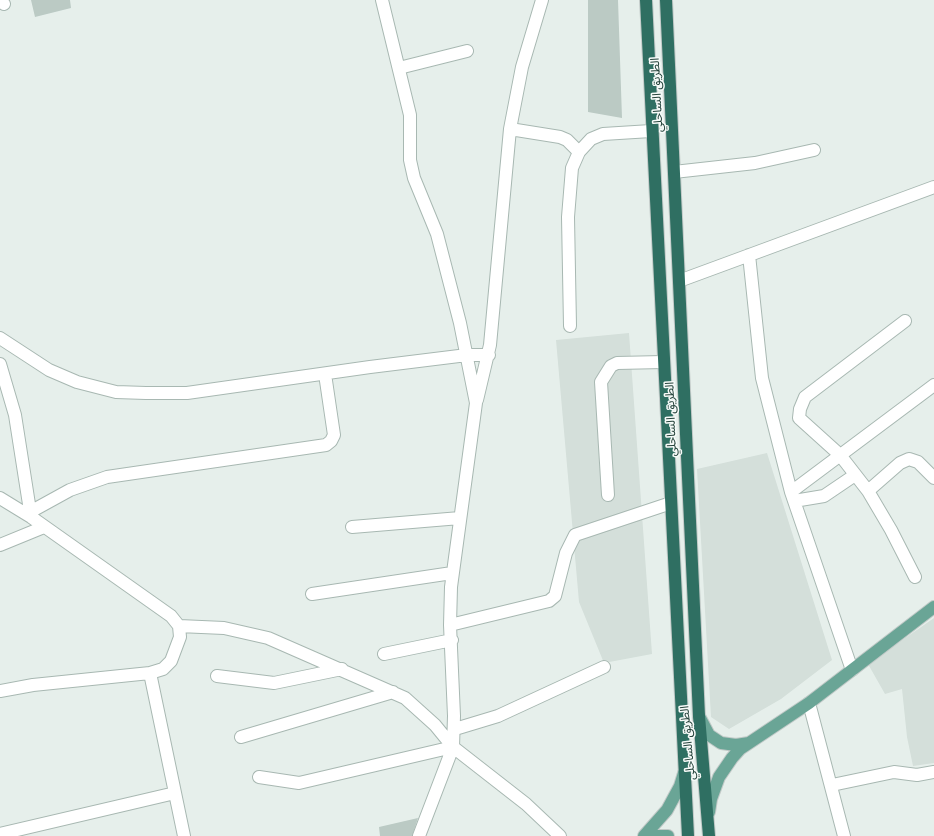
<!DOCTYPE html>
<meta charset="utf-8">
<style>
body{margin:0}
canvas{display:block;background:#e6efeb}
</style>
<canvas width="934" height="836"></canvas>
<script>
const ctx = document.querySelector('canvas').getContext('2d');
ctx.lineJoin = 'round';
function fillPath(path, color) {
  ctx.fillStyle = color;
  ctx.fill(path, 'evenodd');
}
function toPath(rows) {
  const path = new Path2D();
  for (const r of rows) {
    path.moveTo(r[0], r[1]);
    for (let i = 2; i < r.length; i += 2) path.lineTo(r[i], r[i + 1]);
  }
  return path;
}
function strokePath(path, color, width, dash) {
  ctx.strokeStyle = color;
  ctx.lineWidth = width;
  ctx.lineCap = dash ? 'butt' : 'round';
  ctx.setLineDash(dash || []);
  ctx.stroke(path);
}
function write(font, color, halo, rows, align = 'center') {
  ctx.font = font + ' Quicksand,"Noto Sans Arabic",sans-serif';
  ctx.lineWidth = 3;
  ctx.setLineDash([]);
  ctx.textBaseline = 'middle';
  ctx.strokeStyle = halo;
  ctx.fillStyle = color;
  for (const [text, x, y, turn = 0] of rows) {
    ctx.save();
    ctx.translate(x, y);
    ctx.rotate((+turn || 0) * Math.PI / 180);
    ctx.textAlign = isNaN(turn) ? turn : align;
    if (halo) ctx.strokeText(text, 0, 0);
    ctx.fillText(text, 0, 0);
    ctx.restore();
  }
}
const built = toPath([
 [629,333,652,654,604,663,579,602,556,340],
 [767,453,832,660,781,699,729,729,711,717,697,469],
 [934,618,934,763,913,766,907,737,902,689,885,694,868,664]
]);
const building = toPath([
 [31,0,70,0,71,8,35,17],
 [588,0,618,0,622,118,588,112],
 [418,818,412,836,380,836,379,827]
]);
const minor = toPath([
 [382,0,410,115,410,160,414,178,437,234,460,323,476,403,451,587,450,625,454,716,453,747,419,836],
 [0,1,4,4],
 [399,68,467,51],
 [510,129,560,137,567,140,579,152],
 [674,172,755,163,814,150],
 [749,255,762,378,791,492,852,670],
 [679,281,934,187],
 [905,321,805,397,800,409,799,418,840,455,868,491,891,530,915,577],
 [570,326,568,217,572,168,579,152,591,139,603,134,651,131],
 [0,338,49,370,77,382,116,392,146,393,187,393,370,367,467,355,489,355],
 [0,364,15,415,31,517],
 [477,400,490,345,510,129,522,67,542,0],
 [868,491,900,463,909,459,918,462,934,478],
 [791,492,934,385],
 [608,495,601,382,611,366,617,363,663,362],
 [0,498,31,517,171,616,179,626,180,637,171,661,163,669,150,673,33,685,0,691],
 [794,501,824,496,855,475],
 [30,512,70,490,107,477,326,445,331,441,334,435,325,374],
 [352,527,460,518],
 [0,545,44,527],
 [312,594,452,573],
 [450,625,549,601,555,596,566,553,575,535,671,503],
 [179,626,224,628,268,638,405,698,435,725,453,747,526,804,560,836],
 [384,654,452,640],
 [150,673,184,836],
 [217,676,274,683,342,669],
 [809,703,844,836],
 [455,729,498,716,604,667],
 [241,737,393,692],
 [259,777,299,783,453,747],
 [832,785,894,772,917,775,934,772],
 [0,834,175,793]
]);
const major = toPath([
 [699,716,709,735,721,743,736,745,749,743],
 [709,812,711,799,719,777,732,758,740,749,809,703,934,607],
 [644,836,667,810,680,786,684,773],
 [649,836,668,836]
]);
const highway = toPath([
 [646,0,688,836],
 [666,0,699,716,709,836]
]);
const streetNames = [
 ["الطريق الساحلي",657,95,-93],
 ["الطريق الساحلي",671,419,-92],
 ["الطريق الساحلي",688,743,-95]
];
fillPath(built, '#d4dfda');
fillPath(building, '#bbcac4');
strokePath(minor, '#a8b8b2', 14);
strokePath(major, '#c2cac8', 14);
strokePath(highway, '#c2cac8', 14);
strokePath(minor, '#fff', 12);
strokePath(major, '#6aa596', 12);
strokePath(highway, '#2f6f62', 12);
write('12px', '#24423a', '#f7fbf9', streetNames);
</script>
